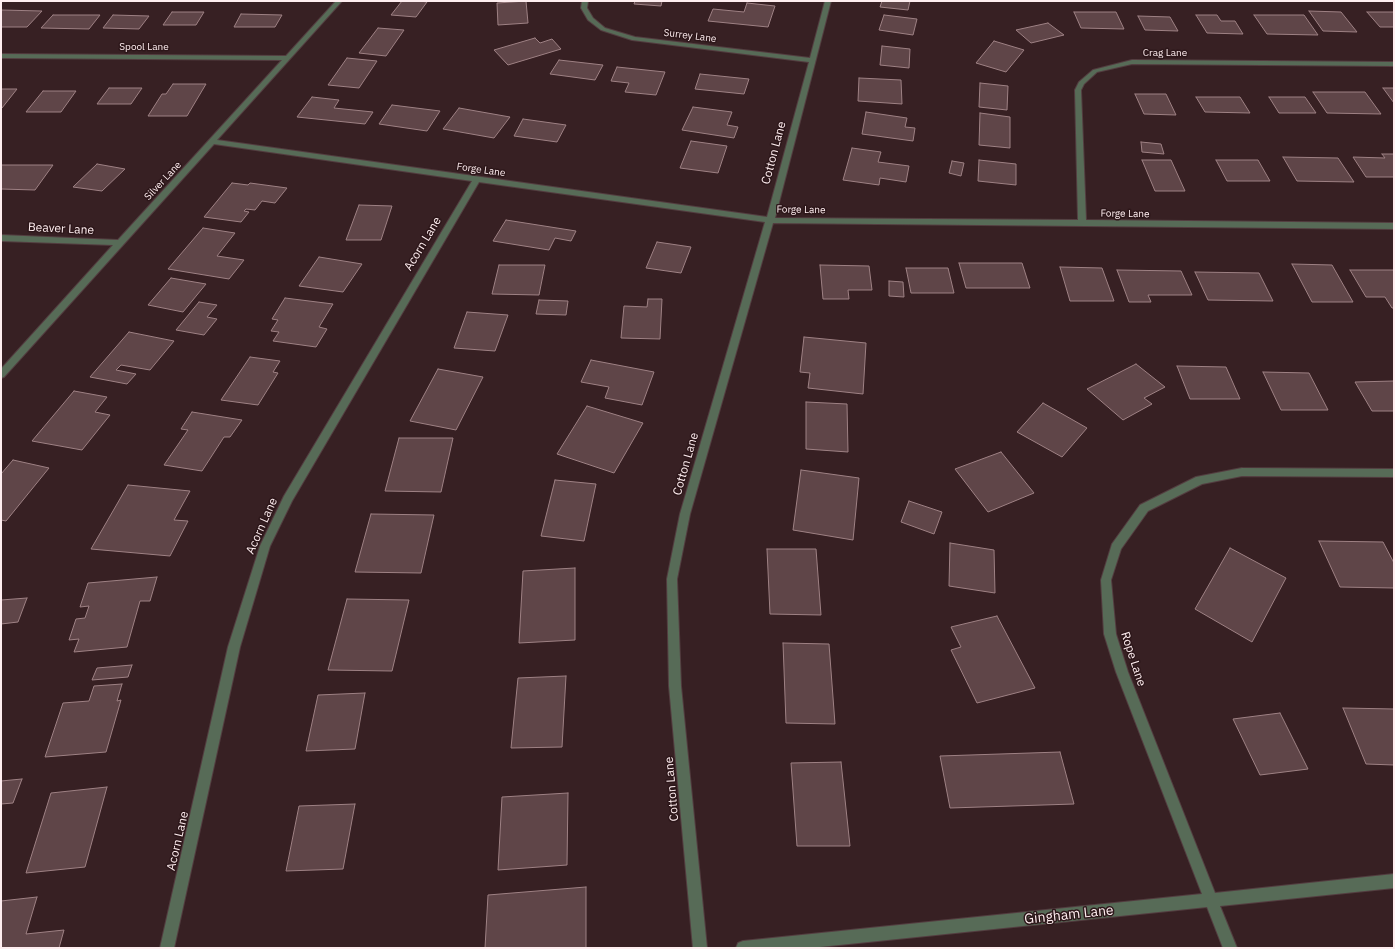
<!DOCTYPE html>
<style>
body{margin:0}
#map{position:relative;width:1395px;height:949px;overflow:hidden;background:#372023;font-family:"IBM Plex Sans",sans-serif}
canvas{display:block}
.frame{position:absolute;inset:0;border:2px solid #ffeef0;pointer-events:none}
</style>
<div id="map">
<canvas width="1395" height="949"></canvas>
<div class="frame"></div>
</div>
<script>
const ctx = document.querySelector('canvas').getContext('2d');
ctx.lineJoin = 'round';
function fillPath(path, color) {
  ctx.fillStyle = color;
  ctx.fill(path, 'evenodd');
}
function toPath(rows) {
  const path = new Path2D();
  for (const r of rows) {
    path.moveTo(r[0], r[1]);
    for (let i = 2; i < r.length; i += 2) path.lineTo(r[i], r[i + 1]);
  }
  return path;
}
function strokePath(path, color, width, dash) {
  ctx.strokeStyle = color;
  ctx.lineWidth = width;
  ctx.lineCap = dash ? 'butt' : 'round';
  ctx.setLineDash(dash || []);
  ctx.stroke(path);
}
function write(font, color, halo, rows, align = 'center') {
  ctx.font = font + ' "IBM Plex Sans",sans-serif';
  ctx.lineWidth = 3;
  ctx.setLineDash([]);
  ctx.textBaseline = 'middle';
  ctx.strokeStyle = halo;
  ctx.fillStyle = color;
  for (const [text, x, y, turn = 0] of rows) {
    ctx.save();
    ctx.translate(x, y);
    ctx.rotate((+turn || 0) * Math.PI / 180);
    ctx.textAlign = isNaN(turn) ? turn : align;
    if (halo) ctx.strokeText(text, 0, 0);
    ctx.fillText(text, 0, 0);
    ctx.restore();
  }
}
const building = toPath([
 [402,1,420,1,427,2,416,17,391,15,402,1],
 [526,1,528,23,498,25,497,3,526,1],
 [635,1,662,1,661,6,634,4,635,1],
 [882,1,910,1,908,10,880,7,882,1],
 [747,3,775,6,768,27,708,21,713,9,744,12,747,3],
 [1,10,42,11,27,27,1,27,1,10],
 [1309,11,1341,12,1357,32,1323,31,1309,11],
 [172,12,204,12,196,25,163,25,172,12],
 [1074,12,1116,12,1124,29,1081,28,1074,12],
 [1367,12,1394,12,1394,27,1380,27,1367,12],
 [241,14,282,15,275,27,234,27,241,14],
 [53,15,100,15,89,29,41,28,53,15],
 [113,15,149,16,139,29,103,28,113,15],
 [884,15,917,19,913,35,879,30,884,15],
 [1196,15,1217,15,1221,21,1235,21,1243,34,1207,33,1196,15],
 [1254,15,1304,15,1318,35,1267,34,1254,15],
 [1138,16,1170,17,1178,31,1145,30,1138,16],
 [1048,23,1064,35,1031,43,1016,30,1048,23],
 [378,28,404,30,386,56,359,53,378,28],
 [535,38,540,43,552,39,561,49,508,65,494,50,535,38],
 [994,41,1024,50,1006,72,976,63,994,41],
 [882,46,910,49,909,68,880,65,882,46],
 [347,58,377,61,359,88,328,85,347,58],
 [559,60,603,65,595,80,550,74,559,60],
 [617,67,665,72,656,95,625,92,629,83,611,81,617,67],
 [700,74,749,79,744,94,695,89,700,74],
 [859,78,901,80,902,104,858,101,859,78],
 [980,83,1008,86,1007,110,979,107,980,83],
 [173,84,206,84,187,116,148,116,162,94,166,94,173,84],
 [109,88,142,88,131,104,97,104,109,88],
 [1383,88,1394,88,1394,103,1383,88],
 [1,89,17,89,2,108,1,108,1,89],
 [43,91,76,91,61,112,26,112,43,91],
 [1313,92,1365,92,1381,114,1327,113,1313,92],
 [1135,94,1166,94,1176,115,1144,114,1135,94],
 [312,97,339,100,334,108,373,112,365,124,297,117,312,97],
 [1196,97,1240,97,1250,113,1205,112,1196,97],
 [1269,97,1305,97,1316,113,1279,113,1269,97],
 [392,105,440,111,427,131,379,124,392,105],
 [693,107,732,112,727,125,738,127,734,138,682,130,693,107],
 [459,108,510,117,494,138,443,129,459,108],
 [866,112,907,118,905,127,915,128,913,141,862,134,866,112],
 [980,113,1010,117,1010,148,979,145,980,113],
 [523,119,566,125,557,142,514,136,523,119],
 [691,141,727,146,718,173,680,168,691,141],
 [1141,142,1161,144,1164,154,1142,152,1141,142],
 [852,148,881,152,878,162,909,166,906,182,880,178,879,185,843,180,852,148],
 [1382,154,1394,154,1394,177,1366,177,1353,157,1385,158,1382,154],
 [1283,157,1338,158,1354,182,1297,181,1283,157],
 [979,160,1016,164,1016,185,978,181,979,160],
 [1142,160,1171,160,1185,191,1155,191,1142,160],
 [1216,160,1258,160,1270,181,1227,181,1216,160],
 [952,161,964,163,961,176,949,173,952,161],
 [97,164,125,169,102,191,73,187,97,164],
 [1,165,53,165,35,190,1,189,1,165],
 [232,183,248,185,250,183,287,188,275,203,262,201,255,210,246,209,244,211,249,212,241,222,204,217,232,183],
 [359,205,392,206,381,240,346,240,359,205],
 [506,220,576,231,571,241,555,238,549,250,493,241,506,220],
 [203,228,235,233,217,256,244,260,229,279,168,269,203,228],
 [657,242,691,247,681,273,646,268,657,242],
 [319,257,362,264,343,292,299,286,319,257],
 [959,263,1022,263,1030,288,966,288,959,263],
 [1292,264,1332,265,1353,302,1312,302,1292,264],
 [499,265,545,265,539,295,492,294,499,265],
 [820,265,869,266,872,290,848,290,849,299,823,299,820,265],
 [1060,267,1102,268,1114,301,1070,301,1060,267],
 [906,268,948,268,954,293,911,293,906,268],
 [1117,270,1181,271,1192,295,1148,295,1151,302,1129,302,1117,270],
 [1350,270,1394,270,1394,308,1392,308,1385,297,1366,297,1350,270],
 [1195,272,1259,273,1273,301,1208,300,1195,272],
 [171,278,206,284,183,312,148,305,171,278],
 [889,281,903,282,904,297,889,296,889,281],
 [285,298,333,304,319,327,327,329,316,347,273,341,279,332,271,331,278,320,272,319,285,298],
 [648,299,662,299,660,339,621,338,624,306,647,307,648,299],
 [539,300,568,301,566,315,536,314,539,300],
 [199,302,217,305,207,317,217,319,204,335,176,330,199,302],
 [467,312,508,315,495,351,454,348,467,312],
 [129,332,174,341,150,370,121,365,116,370,136,374,127,384,90,377,129,332],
 [804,337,866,343,863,394,808,388,810,373,800,372,804,337],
 [250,357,280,361,273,372,278,373,258,405,221,400,250,357],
 [591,360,654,372,642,405,605,398,609,387,581,382,591,360],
 [1136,364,1165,387,1144,398,1152,404,1123,420,1087,389,1136,364],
 [1177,366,1226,367,1240,399,1190,399,1177,366],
 [438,369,483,377,456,430,410,421,438,369],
 [1263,372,1309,373,1328,410,1281,410,1263,372],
 [1394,381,1394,411,1372,411,1355,382,1394,381],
 [74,391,107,397,95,412,110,415,82,450,32,441,74,391],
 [806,402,847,404,848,452,806,449,806,402],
 [1043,403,1087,428,1062,457,1017,432,1043,403],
 [587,406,643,423,614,473,557,454,587,406],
 [192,412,242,420,230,437,224,437,202,471,164,465,188,430,181,429,192,412],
 [399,438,453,438,441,492,385,491,399,438],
 [1001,452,1034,493,988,512,955,469,1001,452],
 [13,460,49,468,6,521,1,520,1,474,13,460],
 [801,470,859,478,853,540,793,530,801,470],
 [555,480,596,484,584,541,541,536,555,480],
 [128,485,190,491,174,520,188,521,170,556,91,549,128,485],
 [909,501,942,512,934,534,901,522,909,501],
 [371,514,434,515,421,573,355,572,371,514],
 [1319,541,1383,542,1394,563,1394,588,1340,587,1319,541],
 [950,543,994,550,995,593,949,586,950,543],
 [1230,548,1286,578,1252,642,1195,609,1230,548],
 [767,549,816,549,821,615,770,614,767,549],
 [575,568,575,640,519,643,523,571,575,568],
 [157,577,150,601,140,601,127,647,74,652,79,639,69,640,76,619,85,618,89,606,80,607,88,583,157,577],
 [27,598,18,622,1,624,1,600,27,598],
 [347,599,409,600,392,671,328,670,347,599],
 [997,616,1035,688,977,703,951,650,961,647,951,627,997,616],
 [783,643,829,644,835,724,786,723,783,643],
 [132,665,128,677,92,680,97,668,132,665],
 [566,676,562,747,511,748,518,678,566,676],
 [122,684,117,701,121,700,106,752,45,757,63,703,89,701,94,686,122,684],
 [365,693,355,749,306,751,318,695,365,693],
 [1343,708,1394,709,1394,765,1366,764,1343,708],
 [1280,713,1308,769,1260,775,1233,719,1280,713],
 [1060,752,1074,804,950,808,940,756,1060,752],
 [841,762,850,846,797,846,791,763,841,762],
 [22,779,13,803,1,804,1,781,22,779],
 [107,787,85,867,26,873,51,793,107,787],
 [568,793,567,865,498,870,502,797,568,793],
 [355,804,343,869,286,871,299,806,355,804],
 [586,887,586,948,485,948,488,895,586,887],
 [37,897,26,934,64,930,59,948,1,948,1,901,37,897]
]);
const minor = toPath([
 [336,1,342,1,217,140,767,217,809,62,632,40,601,30,588,20,581,8,582,1,588,1,587,8,593,18,605,28,635,37,810,58,825,1,831,1,775,218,1078,220,1075,90,1079,82,1093,70,1132,60,1394,62,1394,66,1132,64,1097,72,1084,84,1081,90,1086,220,1394,223,1394,229,773,223,690,514,677,579,681,686,707,948,693,948,669,686,667,579,680,514,765,222,479,182,292,501,270,546,240,647,174,948,160,948,228,647,260,546,284,496,472,181,214,144,4,377,1,378,1,369,113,245,1,241,1,235,118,240,282,60,1,58,1,54,286,56,336,1],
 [1242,468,1394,469,1394,477,1242,476,1202,484,1148,511,1121,549,1111,580,1116,634,1128,672,1215,893,1394,874,1394,888,1220,906,1237,948,1223,948,1207,907,810,948,736,948,738,943,743,941,1202,894,1116,672,1104,634,1101,580,1112,544,1140,505,1196,477,1242,468]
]);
const farStreetnames = [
 ["Surrey Lane",690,36,7],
 ["Spool Lane",144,47],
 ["Crag Lane",1165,53],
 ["Forge Lane",481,170,8],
 ["Silver Lane",163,181,-47],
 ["Forge Lane",801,210,1],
 ["Forge Lane",1125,214,1]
];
const streetNames = [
 ["Cotton Lane",774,153,-75],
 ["Beaver Lane",61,229,3],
 ["Acorn Lane",423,244,-59],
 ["Cotton Lane",686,464,-74],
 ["Acorn Lane",262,526,-66],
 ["Rope Lane",1133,659,72],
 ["Cotton Lane",672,789,-95],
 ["Acorn Lane",178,841,-77]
];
const nearStreetnames = [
 ["Gingham Lane",1069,915,-6]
];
fillPath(building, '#5f4548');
strokePath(building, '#9e8184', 1);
strokePath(minor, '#533d40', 2);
fillPath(minor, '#576b57');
write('10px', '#ffeef0', '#2d171a', farStreetnames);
write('12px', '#ffeef0', '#2d171a', streetNames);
write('14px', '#ffeef0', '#2d171a', nearStreetnames);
</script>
